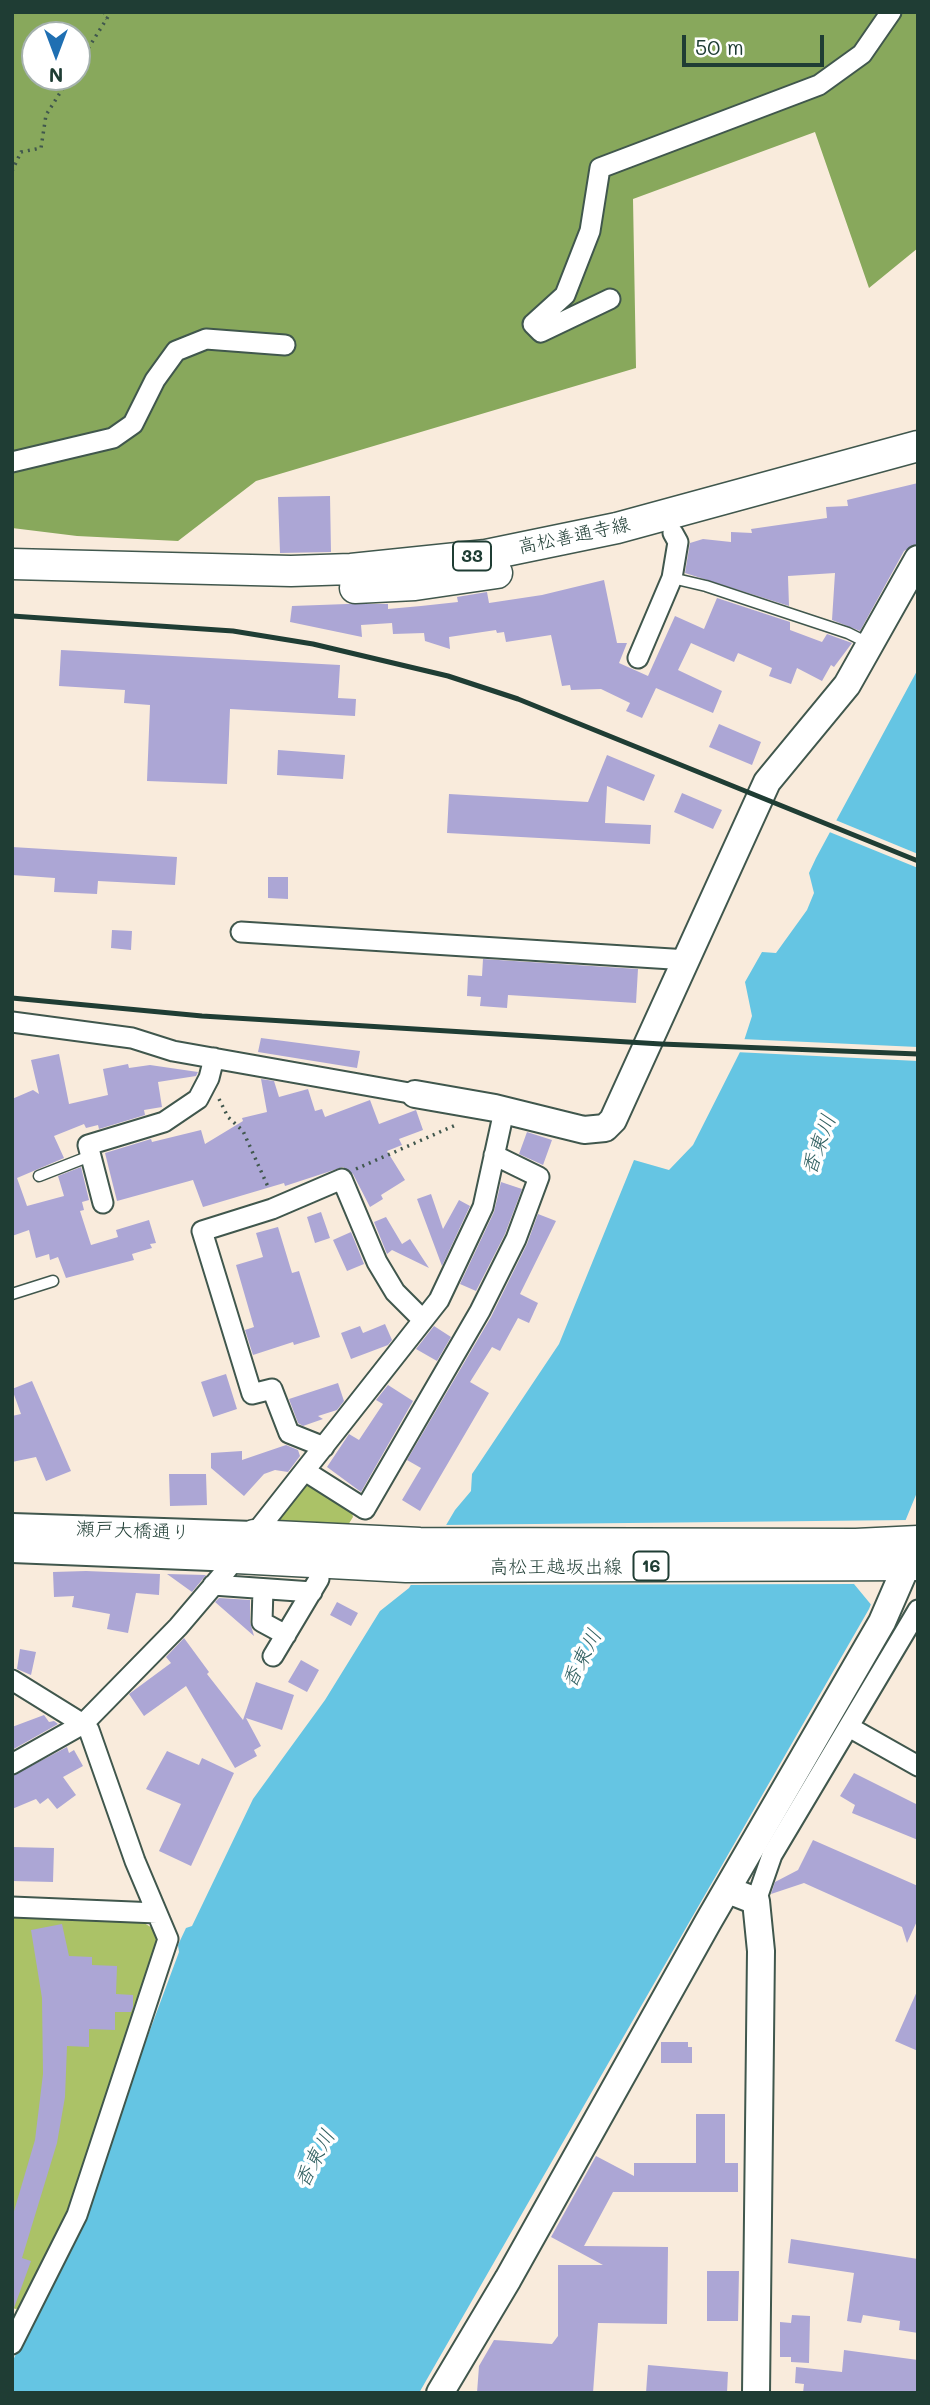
<!DOCTYPE html>
<meta charset="utf-8">
<style>
body{margin:0}
#map{position:relative;width:930px;height:2405px;overflow:hidden;background:#f9ebdc;font-family:Mali,sans-serif}
canvas{display:block}
.frame{position:absolute;inset:0;border:14px solid #1f3d34;pointer-events:none}
.north{position:absolute;left:21px;top:21px;width:70px;height:70px;box-sizing:border-box;background:#fff;border:2px solid #a5b1ae;border-radius:50%;rotate:180deg;font-size:19px;font-weight:700;line-height:28px;text-align:center;color:#1f3d34}
.north::after{content:'';display:block;margin:auto;width:24px;height:32px;background:#1f6fb2;clip-path:polygon(50% 0,100% 100%,50% 72%,0 100%)}
.scale{position:absolute;left:682px;top:35px;width:142px;height:32px;box-sizing:border-box;border:4px solid #1f3d34;border-top:0;padding-left:9px;font-size:21px;line-height:24px;white-space:nowrap;color:#1f3d34;-webkit-text-stroke:5px #fff;paint-order:stroke}
</style>
<div id="map">
<canvas width="930" height="2405"></canvas>
<div class="frame"></div>
<div class="north">N</div>
<div class="scale">50 m</div>
</div>
<script>
const ctx = document.querySelector('canvas').getContext('2d');
ctx.lineJoin = 'round';
function fillPath(path, color) {
  ctx.fillStyle = color;
  ctx.fill(path, 'evenodd');
}
function toPath(rows) {
  const path = new Path2D();
  for (const r of rows) {
    path.moveTo(r[0], r[1]);
    for (let i = 2; i < r.length; i += 2) path.lineTo(r[i], r[i + 1]);
  }
  return path;
}
function strokePath(path, color, width, dash) {
  ctx.strokeStyle = color;
  ctx.lineWidth = width;
  ctx.lineCap = dash ? 'butt' : 'round';
  ctx.setLineDash(dash || []);
  ctx.stroke(path);
}
function write(font, color, halo, rows, align = 'center') {
  ctx.font = font + ' Mali,"Klee One",sans-serif';
  ctx.lineWidth = 7;
  ctx.setLineDash([]);
  ctx.textBaseline = 'middle';
  ctx.strokeStyle = halo;
  ctx.fillStyle = color;
  for (const [text, x, y, turn = 0] of rows) {
    ctx.save();
    ctx.translate(x, y);
    ctx.rotate((+turn || 0) * Math.PI / 180);
    ctx.textAlign = isNaN(turn) ? turn : align;
    if (halo) ctx.strokeText(text, 0, 0);
    ctx.fillText(text, 0, 0);
    ctx.restore();
  }
}
const green = toPath([
 [314,1485,351,1508,353,1517,348,1525,279,1521,305,1486],
 [12,1917,144,1923,154,1929,161,1940,70,2214,20,2308,16,2309,12,2308]
]);
const forest = toPath([
 [12,12,918,12,918,248,869,288,815,132,633,199,636,368,256,481,178,541,77,536,12,528],
 [35,35,77,35,77,77,35,77]
]);
const water = toPath([
 [918,669,918,1490,869,1609,419,2393,12,2393,12,2363,127,2092,179,1952,178,1945,186,1928,192,1926,253,1799,325,1700,380,1611,409,1588,455,1510,471,1491,472,1474,559,1344,634,1160,669,1170,693,1145,741,1050,752,1016,745,982,762,952,776,953,807,910,814,893,809,873,816,858]
]);
const pier = toPath([
 [833,819,918,854,918,868,827,831],
 [741,1039,918,1047,918,1061,735,1052],
 [909,1520,873,1607,854,1584,407,1585,442,1525]
]);
const building = toPath([
 [918,483,918,543,904,551,860,631,832,620,835,573,788,576,789,606,685,573,690,543,703,539,731,542,731,532,752,533,751,529,827,518,826,507,848,506,847,500],
 [330,496,331,552,280,553,278,497],
 [604,580,617,643,627,643,619,663,648,676,675,616,704,629,717,598,790,622,790,630,822,642,827,634,852,643,834,667,831,665,822,681,797,668,791,684,769,676,772,668,738,653,734,662,691,643,678,670,722,691,713,713,656,688,642,718,626,711,630,703,601,689,571,690,570,685,562,686,551,635,506,642,504,632,497,633,496,630,449,637,450,649,425,641,424,633,393,634,392,623,361,625,362,637,290,622,292,606,347,604,388,604,388,609,421,606,458,602,457,597,487,592,489,603,542,595],
 [61,650,340,665,338,698,356,699,355,716,230,709,227,784,147,781,150,705,124,703,125,690,59,686],
 [719,724,761,742,752,765,709,747],
 [278,750,345,755,343,779,277,775],
 [607,755,655,775,644,801,607,786,605,823,651,825,650,844,447,833,449,794,588,802],
 [682,793,722,810,713,829,674,812],
 [12,847,177,857,175,885,98,881,97,894,54,892,55,878,12,875],
 [268,877,288,877,288,899,268,898],
 [112,930,132,931,131,950,111,948],
 [483,959,638,969,636,1003,508,995,507,1008,480,1006,481,997,467,996,468,975,482,976],
 [261,1038,360,1051,357,1068,258,1052],
 [59,1054,69,1104,108,1095,103,1069,128,1064,129,1068,150,1065,198,1072,196,1076,158,1082,162,1107,144,1110,145,1115,99,1129,98,1125,86,1128,84,1124,54,1136,64,1158,17,1178,27,1206,64,1196,58,1176,81,1167,89,1200,82,1202,84,1210,80,1211,91,1245,118,1237,116,1230,149,1220,156,1243,150,1244,152,1248,132,1254,134,1260,66,1278,58,1257,50,1260,49,1254,36,1258,29,1230,12,1236,12,1099,33,1090,39,1094,31,1060],
 [261,1079,274,1081,279,1097,308,1089,315,1111,322,1109,325,1117,370,1100,379,1124,416,1110,423,1130,399,1139,402,1145,387,1151,405,1180,381,1195,383,1199,370,1207,353,1174,343,1167,285,1186,284,1183,203,1207,193,1180,117,1201,105,1153,151,1139,152,1142,201,1130,205,1144,243,1121,242,1118,267,1112],
 [527,1132,552,1140,543,1165,519,1154],
 [501,1182,522,1189,505,1234,476,1291,460,1284,494,1212],
 [431,1194,443,1229,459,1200,470,1206,442,1266,417,1199],
 [321,1212,330,1238,315,1243,307,1217],
 [538,1214,556,1221,520,1294,538,1303,529,1323,518,1318,500,1351,492,1347,470,1382,489,1393,420,1511,402,1500,421,1468,407,1460,491,1317,527,1244],
 [386,1217,402,1244,410,1239,429,1268,392,1250,387,1254,374,1222],
 [278,1227,292,1273,299,1271,320,1337,294,1345,293,1342,253,1355,245,1330,254,1327,236,1265,263,1257,256,1233],
 [351,1232,364,1264,347,1271,333,1240],
 [385,1324,392,1340,388,1345,351,1359,341,1333,360,1326,363,1333],
 [434,1326,451,1337,437,1361,416,1349],
 [226,1374,237,1409,213,1417,201,1382],
 [32,1381,71,1471,46,1481,36,1457,12,1462,12,1416,21,1414,12,1389],
 [338,1383,344,1401,337,1410,318,1416,323,1419,303,1426,298,1423,289,1399],
 [388,1385,413,1401,361,1492,327,1467,349,1434,359,1440,383,1404,376,1400],
 [286,1445,298,1450,300,1456,288,1472,275,1470,264,1474,244,1496,211,1468,211,1453,242,1451,242,1460],
 [169,1474,206,1474,207,1505,170,1506],
 [86,1571,160,1574,159,1595,136,1593,128,1633,107,1629,110,1614,72,1607,74,1596,54,1597,53,1572],
 [167,1574,206,1575,192,1592],
 [219,1598,250,1600,250,1622,254,1636,215,1602],
 [337,1602,358,1613,351,1626,330,1615],
 [184,1638,209,1672,207,1674,243,1720,256,1682,294,1695,282,1730,246,1718,261,1746,254,1750,257,1756,235,1768,186,1686,144,1716,129,1694,171,1663,166,1657],
 [20,1649,36,1652,31,1675,17,1669],
 [301,1660,319,1670,307,1692,288,1682],
 [44,1715,49,1722,54,1721,58,1724,12,1750,12,1727],
 [67,1747,69,1753,74,1750,83,1766,63,1777,76,1795,57,1809,48,1798,40,1804,36,1799,12,1809,12,1776],
 [167,1751,199,1765,202,1758,234,1773,191,1866,159,1851,181,1804,146,1789],
 [854,1773,918,1805,918,1840,852,1813,855,1805,840,1796],
 [813,1840,918,1886,918,1919,907,1943,902,1927,804,1883,771,1894,775,1882,798,1870],
 [12,1847,54,1848,53,1882,12,1881],
 [62,1924,69,1956,92,1957,92,1965,117,1966,116,1994,133,1995,133,2007,131,2012,115,2012,115,2030,89,2029,89,2047,67,2046,65,2097,57,2143,22,2258,31,2261,14,2308,12,2218,35,2140,43,2074,42,1998,31,1930],
 [918,1989,918,2051,895,2041],
 [661,2042,688,2042,688,2047,692,2047,692,2063,661,2063],
 [696,2114,725,2114,725,2163,738,2163,738,2192,613,2192,584,2246,668,2247,667,2324,598,2323,593,2393,477,2393,479,2366,494,2340,552,2344,558,2336,558,2265,603,2265,551,2237,596,2156,634,2176,634,2163,696,2163],
 [791,2239,918,2259,918,2333,899,2330,900,2321,863,2315,861,2323,847,2321,854,2273,788,2263],
 [707,2271,739,2271,738,2321,707,2321],
 [792,2315,810,2316,809,2363,791,2362,791,2357,780,2357,780,2322,791,2323],
 [844,2350,918,2360,918,2393,803,2393,804,2384,795,2383,796,2367,842,2372],
 [648,2365,728,2372,727,2393,646,2393]
]);
const path = toPath([
 [104,12,107,19],
 [77,66,111,12],
 [12,171,21,152,41,148,46,115,70,77],
 [219,1099,228,1117,243,1131,269,1189],
 [356,1169,458,1124]
]);
const lane = toPath([
 [672,578,706,586,848,633,868,643],
 [39,1176,90,1156],
 [12,1294,53,1281]
]);
const street = toPath([
 [610,299,541,332,533,324,565,295,590,231,600,168,819,85,862,54,891,12],
 [12,462,113,438,133,424,155,380,176,351,206,339,285,345],
 [638,658,672,578,678,542,673,533],
 [241,932,688,960],
 [12,1022,132,1038,173,1051,415,1094],
 [103,1203,88,1145,164,1122,198,1099,209,1078,214,1058],
 [324,1447,289,1433,272,1389,252,1394,202,1231,272,1209,342,1179,377,1262,395,1292,423,1320],
 [305,1471,365,1509,480,1311,516,1239,539,1177,494,1155],
 [213,1585,312,1592],
 [263,1589,262,1622,286,1635],
 [273,1656,319,1579],
 [12,1680,83,1724,12,1764],
 [849,1727,918,1766],
 [756,1901,772,1855,918,1610],
 [12,1907,157,1913],
 [12,2344,77,2215,168,1939,135,1861,89,1730,83,1724,178,1627,224,1573,439,1300,483,1207,504,1111]
]);
const secondary = toPath([
 [415,1094,495,1108,584,1130,605,1128,613,1120,767,782,847,685,918,559],
 [12,1527,254,1535],
 [12,1549,236,1558],
 [728,1890,756,1901,761,1951,756,2393],
 [440,2393,508,2279,708,1922,882,1622,915,1546]
]);
const primary = toPath([
 [12,564,291,571,351,569,486,555,617,528,918,446],
 [355,588,415,585,497,573],
 [254,1535,420,1543,856,1544,918,1541],
 [236,1558,406,1567,918,1565]
]);
const rail = toPath([
 [12,616,233,631,313,644,448,676,518,699,918,861],
 [12,998,202,1016,661,1044,918,1054]
]);
const shields = [
 [472,556,38],
 [651,1566,35]
];
const shieldNames = [
 ["33",472,556],
 ["16",651,1566]
];
const streetNames = [
 ["高松善通寺線",574,536,-12],
 ["瀬戸大橋通り",133,1531,2],
 ["高松王越坂出線",556,1567]
];
const waterNames = [
 ["香東川",819,1145,-70],
 ["香東川",582,1659,-63],
 ["香東川",315,2159,-62]
];
fillPath(green, '#abc267');
fillPath(forest, '#88a85c');
fillPath(water, '#65c5e3');
fillPath(pier, '#f9ebdc');
fillPath(building, '#aca6d5');
strokePath(lane, '#40574d', 13);
strokePath(street, '#40574d', 23);
strokePath(secondary, '#40574d', 30);
strokePath(primary, '#40574d', 33);
strokePath(path, '#40574d', 3.5, [2, 5]);
strokePath(lane, '#fff', 10);
strokePath(street, '#fff', 19);
strokePath(secondary, '#fff', 26);
strokePath(primary, '#fff', 30);
strokePath(rail, '#1f3d34', 5);
for (const [x, y, w] of shields) {
  const box = new Path2D();
  box.roundRect(x - w / 2, y - 14.5, w, 29, 5);
  ctx.fillStyle = '#fff';
  ctx.fill(box);
  strokePath(box, '#1f3d34', 2);
}
write('bold 18px', '#1f3d34', null, shieldNames);
write('19px', '#1f3d34', '#fff', streetNames);
write('italic 21px', '#305f60', '#fff', waterNames);
</script>
